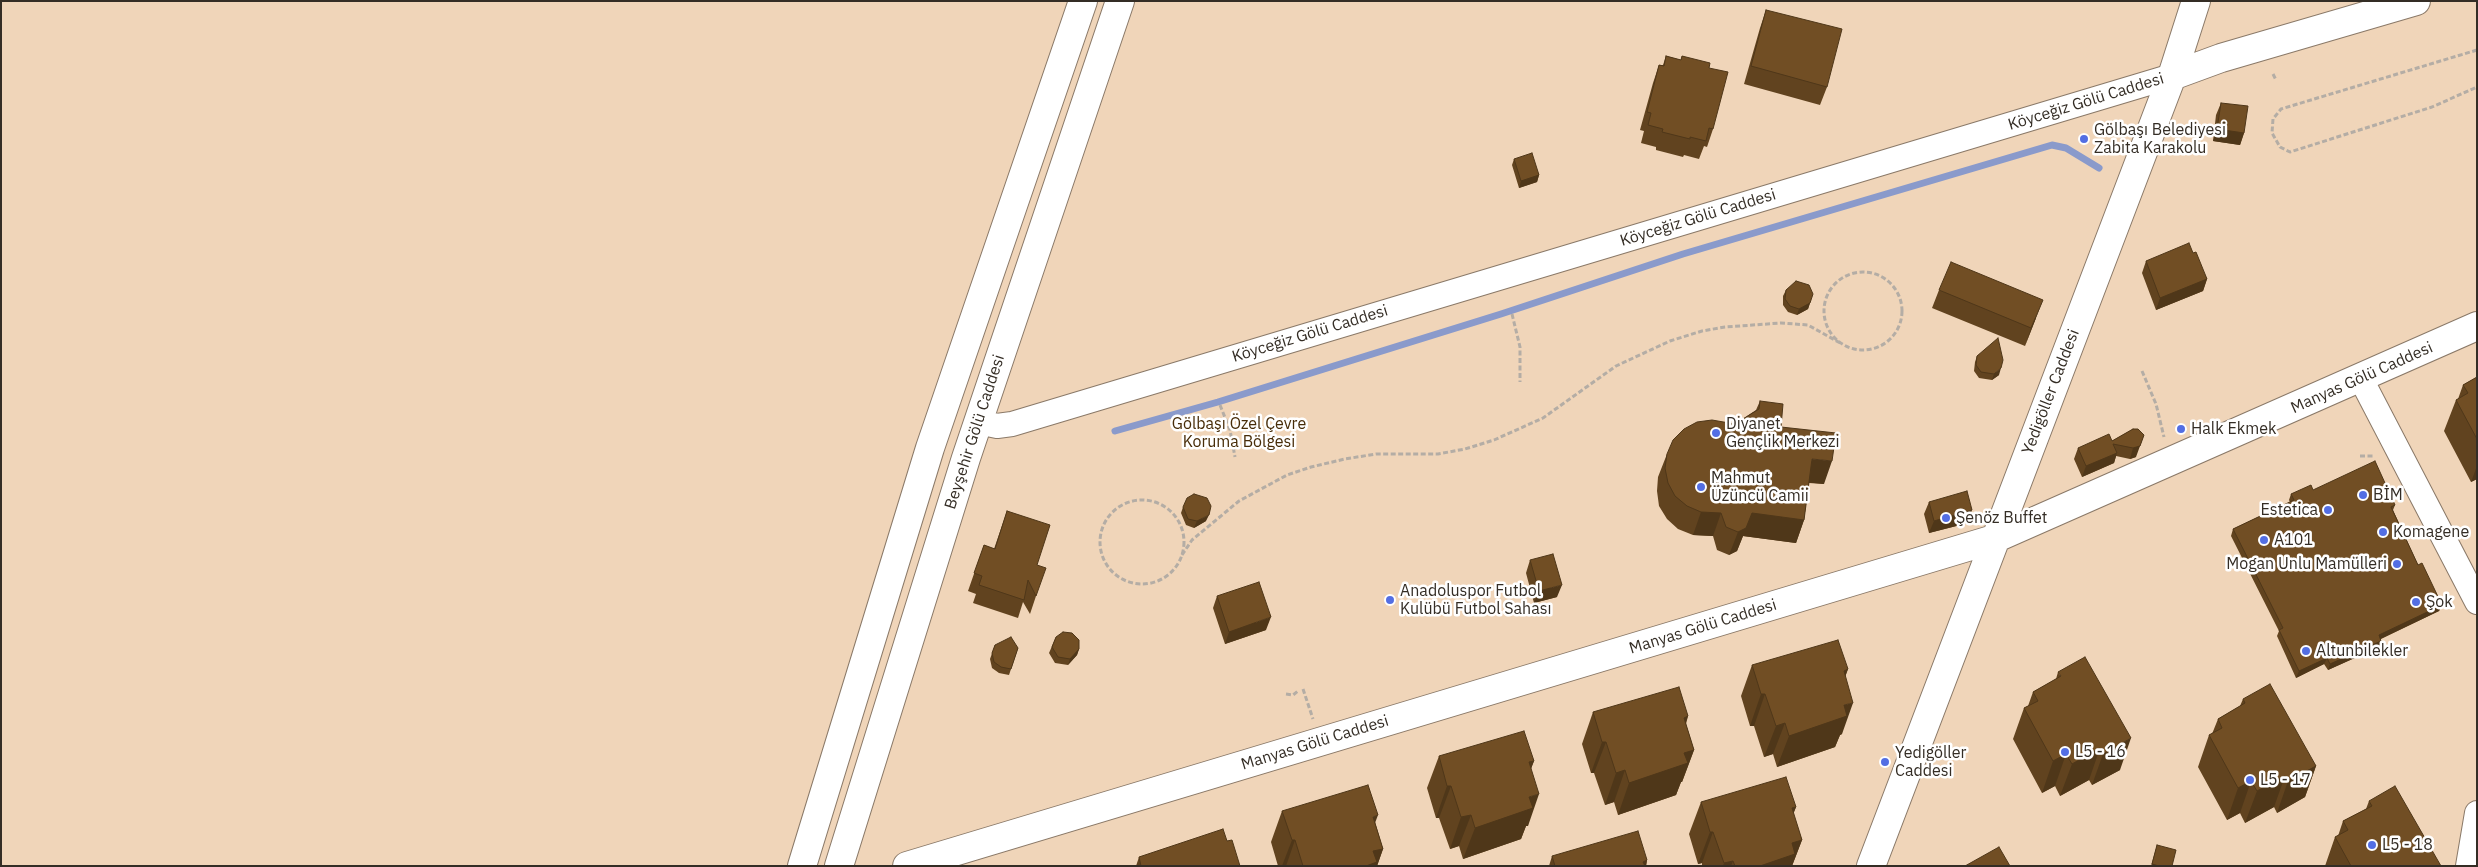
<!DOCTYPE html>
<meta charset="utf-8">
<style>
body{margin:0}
#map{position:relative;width:2478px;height:867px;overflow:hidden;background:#fff7ef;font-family:"IBM Plex Sans",sans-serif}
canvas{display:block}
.frame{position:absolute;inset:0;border:2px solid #342d25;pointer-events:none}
</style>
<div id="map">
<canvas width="2478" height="867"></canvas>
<div class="frame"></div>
</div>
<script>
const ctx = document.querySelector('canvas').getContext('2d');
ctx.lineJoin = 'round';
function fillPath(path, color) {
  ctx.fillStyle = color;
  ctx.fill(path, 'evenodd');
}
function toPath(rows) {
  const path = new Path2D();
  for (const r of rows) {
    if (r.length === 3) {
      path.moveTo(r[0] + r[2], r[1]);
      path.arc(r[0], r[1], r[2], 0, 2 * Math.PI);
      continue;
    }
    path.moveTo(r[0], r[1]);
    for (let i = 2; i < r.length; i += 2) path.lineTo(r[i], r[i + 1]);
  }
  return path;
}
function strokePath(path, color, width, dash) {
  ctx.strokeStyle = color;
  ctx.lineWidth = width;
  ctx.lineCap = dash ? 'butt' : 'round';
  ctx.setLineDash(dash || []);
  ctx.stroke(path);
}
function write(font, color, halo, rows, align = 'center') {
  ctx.font = font + ' "IBM Plex Sans",sans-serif';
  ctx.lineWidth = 5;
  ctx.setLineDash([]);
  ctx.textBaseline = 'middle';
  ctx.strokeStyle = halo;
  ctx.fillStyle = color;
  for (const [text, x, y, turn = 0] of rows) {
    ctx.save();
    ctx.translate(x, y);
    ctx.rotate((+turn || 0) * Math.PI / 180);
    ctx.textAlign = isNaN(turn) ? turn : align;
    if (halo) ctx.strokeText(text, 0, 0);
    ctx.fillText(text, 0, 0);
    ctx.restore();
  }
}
const green = toPath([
 [1,1,2477,1,2477,866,1,866]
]);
const stream = toPath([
 [1115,431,1218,402,1501,314,1683,254,2052,145,2066,148,2099,168]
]);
const path = toPath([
 [2477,50,2281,109,2273,119,2272,133,2280,147,2290,152,2432,107,2477,87],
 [2273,74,2276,80],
 [1863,311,39],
 [1512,314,1520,347,1520,382],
 [2142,371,2156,404,2164,437],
 [1220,405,1230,430,1235,457],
 [2360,456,2374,456],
 [1142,542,42],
 [1182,555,1192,540,1239,501,1287,475,1311,467,1345,459,1376,454,1438,454,1465,449,1494,440,1543,418,1616,366,1670,341,1702,331,1725,327,1781,323,1808,325,1842,344],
 [1303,689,1313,719],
 [1286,694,1293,695,1298,691]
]);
const street = toPath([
 [2361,379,2477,602],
 [978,422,997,426,1012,424,2172,76],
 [2468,866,2477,813]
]);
const secondary = toPath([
 [2172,76,2221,58,2416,1],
 [802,866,930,448,1083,1],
 [839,866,966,458,1120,1],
 [907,866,1994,539,2477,326],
 [1871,866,2172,76,2196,1]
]);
const wall = toPath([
 [1766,10,1827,87,1820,105,1744,84,1760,28],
 [1666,56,1681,60,1682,56,1709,68,1713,129,1707,147,1704,146,1699,159,1684,155,1683,157,1656,150,1656,147,1641,143,1644,131,1640,130,1653,83,1659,65,1663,65],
 [2221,103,2244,133,2240,145,2213,141,2216,115],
 [1514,159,1539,175,1537,182,1519,188,1512,165],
 [2193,253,2207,279,2203,291,2156,310,2142,273,2146,261],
 [1786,290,1810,303,1808,309,1797,315,1788,312,1783,305,1783,296],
 [1939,290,2036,318,2025,346,1932,308],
 [1977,356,1999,375,1992,380,1979,378,1974,371,1975,362],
 [2477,377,2477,479,2471,482,2444,431,2456,400,2458,399,2463,385],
 [1760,401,1781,427,1824,484,1809,483,1804,520,1796,543,1743,536,1737,551,1729,555,1717,550,1713,536,1693,535,1678,529,1667,519,1659,506,1657,491,1658,477,1667,454,1735,424,1756,410],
 [2133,429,2136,457,2130,459,2116,456,2114,463,2082,477,2074,459,2078,448,2112,441],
 [2313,490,2395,505,2393,510,2418,565,2442,605,2439,611,2381,639,2381,641,2379,647,2328,670,2324,664,2296,678,2277,636,2279,631,2231,536,2233,529,2290,502,2289,500,2291,494],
 [1929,502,1968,523,1929,533,1924,514],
 [1183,507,1206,521,1194,528,1186,525,1181,513],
 [1007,511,1037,565,1036,596,1030,614,1023,602,1018,618,973,603,976,594,968,591,984,545,994,549],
 [1530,560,1557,597,1534,603,1526,573],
 [1217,596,1266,630,1225,644,1213,608],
 [1056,637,1079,649,1077,655,1068,665,1055,663,1049,653],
 [995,645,1018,648,1009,675,999,673,992,668,990,659],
 [1752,665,1848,669,1845,677,1842,734,1840,735,1835,747,1777,767,1773,754,1764,757,1754,726,1750,726,1741,696],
 [2058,672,2120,770,2092,785,2089,780,2060,796,2055,786,2042,793,2013,739,2024,708,2028,706,2033,692,2056,679],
 [2243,699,2316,766,2305,797,2277,813,2274,807,2245,823,2240,813,2227,820,2198,767,2209,735,2212,734,2218,719,2240,706],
 [1593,712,1688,716,1686,724,1694,750,1682,782,1681,782,1676,795,1618,815,1614,802,1605,805,1594,773,1591,773,1582,744],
 [1439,756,1534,761,1531,768,1528,826,1526,826,1521,839,1463,859,1459,846,1450,849,1439,818,1436,818,1427,788],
 [2369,801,2441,866,2325,866,2335,837,2338,836,2343,821,2366,809],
 [1701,802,1796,807,1793,814,1802,840,1792,866,1702,866,1702,863,1698,864,1689,834],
 [1282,811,1375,822,1383,849,1377,866,1278,866,1271,842],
 [1227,841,1240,866,1136,866,1139,857],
 [2157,845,2172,866,2151,866],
 [1552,856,1647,860,1646,866,1549,866]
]);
const shadedWall = toPath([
 [2217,129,2244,133,2240,145,2213,141],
 [1539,175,1537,182,1519,188,1521,181],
 [2207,279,2203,291,2156,310,2160,298],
 [2043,300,2036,318,2025,346,2031,328],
 [1810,303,1808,309,1797,315,1799,309],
 [2001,368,1999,375,1992,380,1994,374],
 [2144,435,2136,457,2130,459,2133,448],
 [2117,453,2114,463,2082,477,2086,466],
 [1812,459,1832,461,1824,484,1804,482],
 [2477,466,2477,479,2471,482],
 [1972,510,1968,523,1929,533,1934,521],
 [1701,512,1721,513,1713,536,1693,535],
 [1752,513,1804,520,1796,543,1743,536,1737,551,1729,555,1738,532],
 [1209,515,1206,521,1194,528,1197,521],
 [1562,585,1557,597,1534,603,1539,591],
 [2442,605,2439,611,2376,641,2379,635],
 [1271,617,1266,630,1225,644,1229,632],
 [2381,641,2379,647,2328,670,2330,664],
 [1079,649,1077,655,1068,665,1070,659],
 [2327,658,2324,664,2296,678,2299,671],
 [1848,669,1836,701,1844,671],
 [1761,694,1765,694,1754,726,1750,726],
 [1853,703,1842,734,1840,735,1835,747,1777,767,1789,736,1844,705],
 [1688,716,1677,748,1684,718],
 [1785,723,1773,754,1764,757,1776,726],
 [2131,738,2120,770,2092,785,2103,754],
 [1602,742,1606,742,1594,773,1591,773],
 [2100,748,2089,780,2060,796,2072,764],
 [1694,750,1682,782,1681,782,1676,795,1618,815,1629,783,1684,753],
 [2066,754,2055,786,2042,793,2053,761],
 [1534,761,1522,793,1529,762],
 [2316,766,2305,797,2277,813,2288,781],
 [1625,770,1614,802,1605,805,1616,773],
 [2285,776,2274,807,2245,823,2257,791],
 [2251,781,2240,813,2227,820,2238,788],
 [1447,786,1451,786,1439,818,1436,818],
 [1539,794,1528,826,1526,826,1521,839,1463,859,1475,828,1529,797],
 [1796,807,1784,838,1792,808],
 [1378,815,1366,847,1373,817],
 [1471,815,1459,846,1450,849,1461,817],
 [1710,832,1713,832,1702,863,1698,864],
 [1292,840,1295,840,1286,866,1282,866],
 [1802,840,1792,866,1760,866,1792,843],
 [1383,849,1377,866,1366,866,1373,851],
 [1647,860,1646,866,1642,866,1643,862],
 [1733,861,1731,866,1723,866,1724,863]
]);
const building = toPath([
 [1766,10,1842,29,1827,87,1751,66,1766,10],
 [1666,56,1681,60,1682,56,1710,63,1709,68,1728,72,1713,129,1709,128,1706,141,1690,137,1690,139,1662,132,1663,129,1648,125,1651,113,1647,112,1659,65,1664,66,1666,56],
 [2221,103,2248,106,2244,133,2217,129,2221,103],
 [1532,153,1539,175,1521,181,1514,159,1532,153],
 [2189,243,2193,253,2196,252,2207,279,2160,298,2146,261,2189,243],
 [1951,262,2043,300,2031,328,1939,290,1951,262],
 [1796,281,1809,285,1813,294,1810,303,1799,309,1790,306,1785,299,1786,290,1796,281],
 [1998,338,2003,360,2001,368,1994,374,1981,372,1976,365,1977,356,1998,338],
 [2477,377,2477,439,2456,400,2468,393,2463,385,2477,377],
 [1760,401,1783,404,1781,427,1836,433,1832,461,1812,459,1804,520,1752,513,1746,528,1738,532,1726,527,1721,513,1701,512,1687,506,1675,496,1668,483,1665,468,1667,454,1673,440,1684,429,1697,422,1712,420,1735,424,1759,409,1760,401],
 [2133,429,2138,429,2144,435,2140,446,2133,448,2113,444,2117,453,2086,466,2078,448,2109,434,2112,441,2133,429],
 [2375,461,2395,505,2391,507,2418,565,2422,563,2442,605,2379,635,2381,641,2330,664,2327,658,2299,671,2279,630,2283,628,2233,529,2294,500,2291,494,2311,485,2313,490,2375,461],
 [1967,491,1972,510,1934,521,1929,502,1967,491],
 [1194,494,1207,498,1211,506,1209,515,1197,521,1188,519,1183,507,1187,498,1194,494],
 [1007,511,1050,525,1037,565,1046,568,1036,596,1028,580,1024,600,979,585,982,576,974,573,984,545,995,549,1007,511],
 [1553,554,1562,585,1539,591,1530,560,1553,554],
 [1259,582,1271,617,1229,632,1217,596,1259,582],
 [1063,632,1072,633,1079,640,1079,649,1070,659,1058,657,1052,647,1056,637,1063,632],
 [1011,637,1018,648,1011,669,1001,667,994,662,992,653,995,645,1011,637],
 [1838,640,1848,669,1844,671,1853,703,1844,705,1847,716,1789,736,1785,723,1776,726,1765,694,1761,694,1752,665,1838,640],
 [2085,657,2131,738,2103,754,2100,748,2072,764,2066,754,2053,761,2024,708,2038,701,2033,692,2061,676,2058,672,2085,657],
 [2270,684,2316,766,2288,781,2285,776,2257,791,2251,781,2238,788,2209,735,2222,728,2218,719,2245,703,2243,699,2270,684],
 [1679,687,1688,716,1684,718,1694,750,1684,753,1688,763,1629,783,1625,770,1616,773,1606,742,1602,742,1593,712,1679,687],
 [1524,731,1534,761,1529,762,1539,794,1529,797,1533,808,1475,828,1471,815,1461,817,1451,786,1447,786,1439,756,1524,731],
 [1786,777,1796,807,1792,808,1802,840,1792,843,1795,854,1760,866,1735,866,1733,861,1724,863,1713,832,1710,832,1701,802,1786,777],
 [1368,785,1378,815,1373,817,1383,849,1373,851,1377,862,1366,866,1303,866,1295,840,1292,840,1282,811,1368,785],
 [2395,786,2441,866,2351,866,2335,837,2348,830,2343,821,2372,806,2369,801,2395,786],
 [1223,829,1227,841,1232,840,1240,866,1141,866,1139,857,1223,829],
 [1638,831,1647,860,1643,862,1645,866,1555,866,1552,856,1638,831],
 [2157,845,2176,850,2172,866,2159,866,2152,864,2157,845],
 [1999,847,2010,866,1965,866,1999,847]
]);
const markers = [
 [2084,139,5,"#536ee3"],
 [2181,429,5,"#536ee3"],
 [1716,433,5,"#536ee3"],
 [1701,487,5,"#536ee3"],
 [2363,495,5,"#536ee3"],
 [2328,510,5,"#536ee3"],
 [1946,518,5,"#536ee3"],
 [2383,532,5,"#536ee3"],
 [2264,540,5,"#536ee3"],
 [2397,564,5,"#536ee3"],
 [1390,600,5,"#536ee3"],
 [2416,602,5,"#536ee3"],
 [2306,651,5,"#536ee3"],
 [2065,752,5,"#536ee3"],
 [1885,762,5,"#536ee3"],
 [2250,780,5,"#536ee3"],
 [2372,845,5,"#536ee3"]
];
const streetNames = [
 ["Köyceğiz Gölü Caddesi",2086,102,-17],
 ["Köyceğiz Gölü Caddesi",1698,218,-17],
 ["Köyceğiz Gölü Caddesi",1310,334,-17],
 ["Manyas Gölü Caddesi",2362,378,-24],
 ["Yedigöller Caddesi",2051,392,-69],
 ["Beyşehir Gölü Caddesi",975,432,-72],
 ["Manyas Gölü Caddesi",1703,627,-17],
 ["Manyas Gölü Caddesi",1315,743,-17]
];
const poiNames = [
 ["Gölbaşı Belediyesi",2094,130],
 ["Zabita Karakolu",2094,148],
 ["Diyanet",1726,424],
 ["Gençlik Merkezi",1726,442],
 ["Halk Ekmek",2191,429],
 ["Mahmut",1711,478],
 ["Üzüncü Camii",1711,496],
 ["BİM",2373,495],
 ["Estetica",2318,510,"right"],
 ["Şenöz Buffet",1956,518],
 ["Komagene",2393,532],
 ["A101",2274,540],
 ["Mogan Unlu Mamülleri",2387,564,"right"],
 ["Anadoluspor Futbol",1400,591],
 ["Kulübü Futbol Sahası",1400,609],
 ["Şok",2426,602],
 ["Altunbilekler",2316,651],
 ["L5 - 16",2075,752],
 ["Yedigöller",1895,753],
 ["Caddesi",1895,771],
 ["L5 - 17",2260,780],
 ["L5 - 18",2382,845]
];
const parkNames = [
 ["Gölbaşı Özel Çevre",1239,424],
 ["Koruma Bölgesi",1239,442]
];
fillPath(green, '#f0d5b9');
strokePath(stream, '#8a9acb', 7);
strokePath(street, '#8a7968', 26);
strokePath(secondary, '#8a7968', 30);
strokePath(path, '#b4ada5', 3, [5, 2.5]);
strokePath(street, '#fff', 24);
strokePath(secondary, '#fff', 28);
fillPath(wall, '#61431f');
fillPath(shadedWall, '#4f3719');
fillPath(building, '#714e24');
strokePath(building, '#4f3719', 1);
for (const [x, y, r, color] of markers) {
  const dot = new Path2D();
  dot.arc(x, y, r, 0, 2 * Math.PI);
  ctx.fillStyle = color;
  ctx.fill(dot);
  strokePath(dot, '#fff', 2);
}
write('16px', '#342d25', '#fff', streetNames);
write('16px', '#342d25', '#fff', poiNames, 'left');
write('16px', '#472c08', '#fff', parkNames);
</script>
